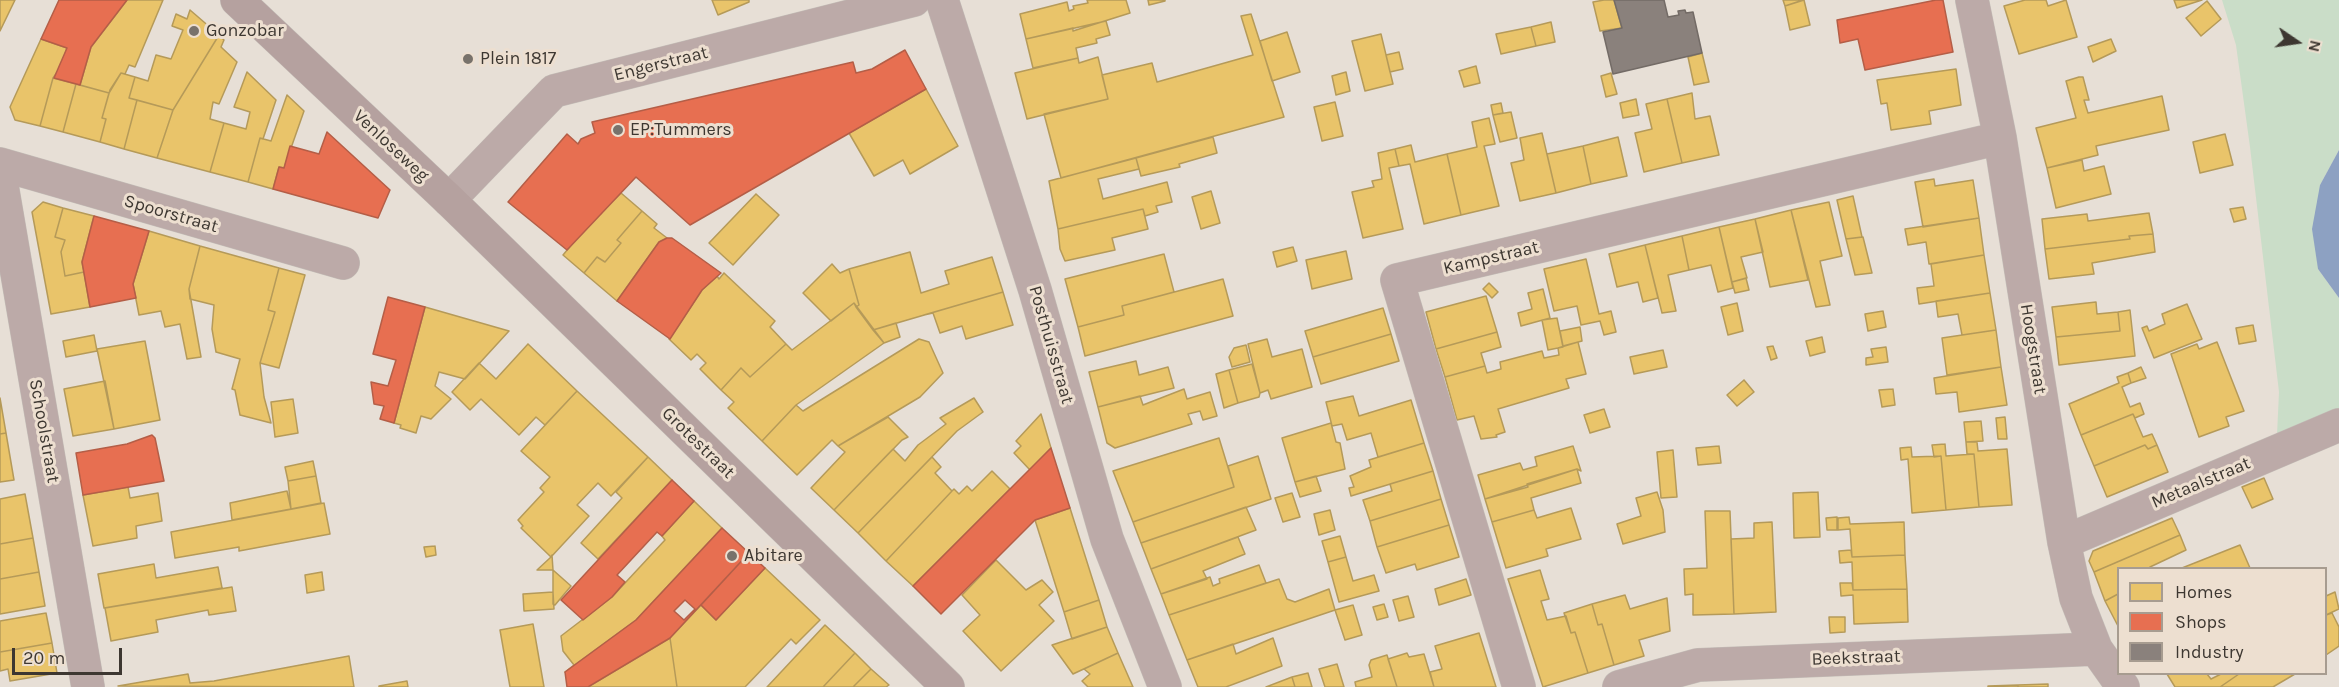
<!DOCTYPE html>
<style>
body{margin:0}
#map{position:relative;width:2339px;height:687px;overflow:hidden;background:#e7dfd6;font-family:Karla,sans-serif}
canvas{display:block}
.legend{position:absolute;left:2117px;top:567px;width:210px;height:108px;box-sizing:border-box;background:#eddfd0;border:2px solid #a79c90;margin:0;padding:8px 10px;list-style:none;font-size:18px;color:#3d3731}
.legend li{display:flex;align-items:center;gap:12px;height:30px}
.legend b{width:30px;border:2px solid #a79c90}
.north{position:absolute;left:2267px;top:12px;width:60px;height:60px;-webkit-text-stroke:4px #eddfd0;paint-order:stroke;rotate:103deg;font-size:16px;font-weight:700;line-height:24px;text-align:center;color:#3d3731}
.north::after{content:'';display:block;margin:auto;width:21px;height:27px;background:#3d3731;clip-path:polygon(50% 0,100% 100%,50% 72%,0 100%)}
.scale{position:absolute;left:12px;top:648px;width:110px;height:27px;box-sizing:border-box;border:3px solid #3d3731;border-top:0;padding-left:8px;font-size:18px;line-height:21px;white-space:nowrap;color:#3d3731;-webkit-text-stroke:4px #eddfd0;paint-order:stroke}
</style>
<div id="map">
<canvas width="2339" height="687"></canvas>
<ul class="legend">
<li><b style="height:16px;background:#e9c46a"></b>Homes</li>
<li><b style="height:16px;background:#e76f51"></b>Shops</li>
<li><b style="height:16px;background:#8a817c"></b>Industry</li>
</ul>
<div class="north">N</div>
<div class="scale">20 m</div>
</div>
<script>
const ctx = document.querySelector('canvas').getContext('2d');
ctx.lineJoin = 'round';
function fillPath(path, color) {
  ctx.fillStyle = color;
  ctx.fill(path, 'evenodd');
}
function toPath(rows) {
  const path = new Path2D();
  for (const r of rows) {
    path.moveTo(r[0], r[1]);
    for (let i = 2; i < r.length; i += 2) path.lineTo(r[i], r[i + 1]);
  }
  return path;
}
function strokePath(path, color, width, dash) {
  ctx.strokeStyle = color;
  ctx.lineWidth = width;
  ctx.lineCap = dash ? 'butt' : 'round';
  ctx.setLineDash(dash || []);
  ctx.stroke(path);
}
function write(font, color, halo, rows, align = 'center') {
  ctx.font = font + ' Karla,sans-serif';
  ctx.lineWidth = 6;
  ctx.setLineDash([]);
  ctx.textBaseline = 'middle';
  ctx.strokeStyle = halo;
  ctx.fillStyle = color;
  for (const [text, x, y, turn = 0] of rows) {
    ctx.save();
    ctx.translate(x, y);
    ctx.rotate((+turn || 0) * Math.PI / 180);
    ctx.textAlign = isNaN(turn) ? turn : align;
    if (halo) ctx.strokeText(text, 0, 0);
    ctx.fillText(text, 0, 0);
    ctx.restore();
  }
}
const green = toPath([
 [2222,0,2339,0,2339,150,2320,185,2318,269,2339,298,2339,409,2277,435,2279,392,2250,147,2236,45]
]);
const water = toPath([
 [2339,150,2339,298,2318,269,2312,229,2320,185]
]);
const homes = toPath([
 [0,0,15,0,0,31,0,0],
 [127,0,163,0,135,67,129,65,125,74,121,73,109,93,80,85,91,47,127,0],
 [712,0,749,0,749,2,718,15,712,0],
 [1087,0,1126,0,1130,13,1073,31,1073,28,1026,39,1020,14,1067,2,1069,11,1074,9,1073,6,1088,3,1087,0],
 [1148,0,1165,0,1165,1,1149,5,1148,0],
 [1604,0,1614,0,1622,28,1600,31,1593,2,1604,0],
 [1783,0,1803,0,1785,6,1783,0],
 [1804,0,1810,25,1790,30,1785,6,1804,0],
 [2025,0,2046,0,2048,6,2066,0,2077,37,2019,54,2004,6,2025,0],
 [2174,0,2202,0,2177,8,2174,0],
 [2207,1,2221,19,2201,36,2186,18,2207,1],
 [190,10,219,35,173,110,129,98,135,77,148,81,156,55,171,59,183,30,172,26,176,14,187,19,190,10],
 [1251,14,1284,117,1061,178,1044,114,1108,99,1102,75,1152,63,1157,82,1253,55,1241,16,1251,14],
 [1106,21,1110,35,1096,39,1097,43,1076,48,1078,58,1033,68,1026,39,1106,21],
 [1551,22,1555,42,1536,46,1531,27,1551,22],
 [1531,27,1536,46,1501,54,1496,34,1531,27],
 [1287,32,1300,72,1272,81,1260,41,1287,32],
 [1381,34,1393,84,1365,91,1352,41,1381,34],
 [219,35,224,40,221,47,237,62,219,104,213,102,210,119,224,123,210,172,157,158,173,110,219,35],
 [41,39,67,48,61,67,53,78,40,126,15,120,10,107,41,39],
 [2111,39,2116,51,2093,62,2088,47,2111,39],
 [1399,52,1403,69,1390,72,1386,55,1399,52],
 [1702,53,1709,82,1694,85,1688,57,1702,53],
 [1098,57,1108,99,1027,119,1015,73,1078,58,1079,63,1098,57],
 [1476,66,1480,83,1464,87,1459,71,1476,66],
 [1956,69,1961,105,1929,111,1931,124,1891,130,1887,103,1881,104,1877,80,1956,69],
 [247,72,276,100,263,139,260,138,248,182,210,172,224,123,246,129,250,112,234,107,247,72],
 [1346,72,1350,91,1336,95,1332,76,1346,72],
 [121,73,135,77,129,98,137,100,124,149,100,142,106,119,102,118,110,90,121,73],
 [1611,73,1617,94,1606,97,1601,76,1611,73],
 [2079,77,2083,77,2089,100,2084,100,2088,113,2162,96,2169,130,2096,146,2098,155,2047,168,2036,128,2076,118,2066,81,2079,77],
 [53,78,76,84,63,132,40,126,53,78],
 [76,84,109,93,102,118,106,119,100,142,63,132,76,84],
 [926,89,958,146,910,174,903,160,874,176,849,133,926,89],
 [1692,93,1695,119,1710,116,1719,155,1682,163,1667,99,1692,93],
 [287,95,304,111,284,168,279,167,273,189,248,182,260,138,271,141,287,95],
 [1636,99,1639,115,1623,118,1620,103,1636,99],
 [1667,99,1682,163,1644,172,1635,133,1652,129,1646,104,1667,99],
 [137,100,173,110,157,158,124,149,137,100],
 [1335,102,1343,136,1322,141,1314,107,1335,102],
 [1501,103,1503,113,1493,115,1491,105,1501,103],
 [1511,112,1517,138,1500,142,1493,115,1511,112],
 [1489,118,1495,144,1484,146,1499,206,1461,215,1447,154,1477,147,1472,122,1489,118],
 [1542,133,1556,193,1520,201,1511,163,1524,160,1520,138,1542,133],
 [2225,134,2233,165,2200,173,2193,142,2225,134],
 [1213,137,1217,153,1179,164,1180,167,1141,176,1136,158,1213,137],
 [1618,137,1627,176,1591,184,1583,146,1618,137],
 [1411,145,1415,162,1447,154,1461,215,1424,224,1410,164,1399,166,1395,149,1411,145],
 [1583,146,1591,184,1556,193,1547,154,1583,146],
 [1395,149,1399,166,1389,168,1403,229,1363,238,1352,192,1374,187,1372,181,1382,179,1378,153,1395,149],
 [1136,158,1139,169,1098,179,1103,199,1167,182,1172,202,1156,206,1158,212,1145,216,1143,209,1058,229,1049,181,1136,158],
 [2082,160,2084,171,2104,166,2111,194,2056,208,2047,168,2082,160],
 [1934,179,1935,186,1973,180,1979,218,1923,227,1915,182,1934,179],
 [1211,191,1220,223,1201,229,1192,197,1211,191],
 [621,193,642,211,617,240,621,243,605,262,597,257,584,273,563,255,593,219,621,193],
 [756,194,779,215,733,265,709,243,756,194],
 [1853,196,1862,237,1846,239,1837,200,1853,196],
 [43,202,63,208,55,237,65,240,61,252,65,276,84,272,90,307,51,314,32,212,43,202],
 [1829,202,1842,256,1820,261,1830,305,1816,307,1791,210,1829,202],
 [2243,207,2246,219,2234,222,2230,209,2243,207],
 [63,208,94,216,82,262,84,272,65,276,61,252,65,240,55,237,63,208],
 [1143,209,1148,229,1112,238,1115,250,1065,261,1060,249,1058,229,1143,209],
 [1791,210,1808,280,1770,287,1755,219,1791,210],
 [642,211,657,224,654,228,667,238,659,242,617,301,584,273,597,257,605,262,621,243,617,240,642,211],
 [2149,213,2153,234,2129,236,2130,239,2045,249,2042,219,2087,214,2088,221,2149,213],
 [1979,218,1984,255,1929,264,1926,242,1908,245,1905,229,1979,218],
 [1755,219,1763,252,1741,257,1747,278,1732,282,1719,227,1755,219],
 [1719,227,1733,288,1718,292,1711,265,1689,270,1682,236,1719,227],
 [149,231,200,246,189,289,201,357,187,359,180,324,165,327,161,311,139,315,133,284,149,231],
 [2153,234,2155,252,2092,263,2094,274,2049,279,2045,249,2130,239,2129,236,2153,234],
 [1682,236,1689,270,1668,275,1676,311,1662,313,1645,245,1682,236],
 [1863,237,1872,273,1855,275,1846,239,1863,237],
 [1645,245,1658,298,1643,302,1638,282,1617,287,1609,254,1645,245],
 [200,246,279,268,268,310,275,312,260,363,264,397,271,423,240,415,235,390,232,389,240,359,216,352,212,329,214,305,190,299,189,289,200,246],
 [1293,247,1297,261,1277,267,1273,252,1293,247],
 [1346,251,1352,279,1312,289,1306,260,1346,251],
 [910,252,921,293,949,284,945,271,992,257,1003,292,873,330,856,307,859,305,849,269,910,252],
 [1164,254,1174,292,1122,306,1124,315,1078,327,1065,279,1164,254],
 [1984,255,1990,293,1919,304,1917,288,1934,286,1931,264,1984,255],
 [1586,259,1599,314,1611,311,1616,332,1604,335,1600,321,1581,325,1577,306,1554,311,1544,269,1586,259],
 [832,264,840,273,849,269,859,305,856,307,854,303,831,321,803,293,832,264],
 [279,268,305,275,279,368,260,363,275,312,268,310,279,268],
 [724,273,775,321,770,327,786,344,750,377,741,368,721,390,700,369,706,363,697,354,691,360,669,339,702,290,717,276,719,279,724,273],
 [1746,278,1749,290,1735,293,1732,282,1746,278],
 [1223,279,1233,316,1085,356,1078,327,1124,315,1122,306,1223,279],
 [1489,283,1498,292,1492,298,1483,289,1489,283],
 [1543,289,1550,318,1521,326,1518,313,1532,309,1528,293,1543,289],
 [1003,292,1013,325,966,339,962,326,940,333,933,313,924,315,1003,292],
 [1990,293,1996,330,1962,335,1958,314,1938,317,1936,301,1990,293],
 [1486,296,1497,332,1436,349,1426,312,1486,296],
 [2096,302,2097,314,2118,312,2120,331,2056,337,2052,307,2096,302],
 [854,303,884,343,796,405,762,441,728,408,734,402,721,390,741,368,750,377,786,344,792,350,854,303],
 [1737,303,1743,331,1728,335,1721,307,1737,303],
 [2187,304,2202,339,2154,358,2142,328,2147,326,2149,331,2165,324,2162,314,2187,304],
 [425,307,509,331,465,379,439,372,435,386,451,399,431,419,421,416,416,433,400,428,401,425,394,423,425,307],
 [1383,308,1391,334,1313,357,1305,331,1383,308],
 [2130,310,2135,356,2059,365,2056,337,2120,331,2118,312,2130,310],
 [1883,311,1886,327,1868,331,1865,314,1883,311],
 [1557,318,1563,347,1548,350,1542,320,1557,318],
 [896,323,900,337,884,343,873,330,896,323],
 [2253,325,2256,341,2239,344,2236,328,2253,325],
 [1580,327,1582,341,1563,346,1560,331,1580,327],
 [1996,330,2001,367,1947,375,1942,338,1996,330],
 [1497,332,1501,347,1481,353,1485,366,1445,377,1436,349,1497,332],
 [1391,334,1399,361,1321,384,1313,357,1391,334],
 [94,335,97,351,66,357,63,341,94,335],
 [1822,337,1825,352,1810,356,1806,341,1822,337],
 [919,339,929,342,943,373,920,397,838,446,832,440,797,475,762,441,796,405,803,411,919,339],
 [1267,339,1272,357,1302,349,1312,387,1271,399,1268,390,1260,393,1248,344,1267,339],
 [145,341,160,420,114,429,97,349,145,341],
 [1578,342,1586,374,1566,379,1569,388,1498,409,1505,432,1496,435,1497,437,1481,439,1474,416,1457,420,1445,377,1485,366,1487,373,1501,369,1500,362,1542,351,1544,358,1559,355,1558,348,1578,342],
 [2217,342,2244,411,2226,417,2229,426,2199,437,2171,354,2197,344,2199,349,2217,342],
 [528,344,577,391,545,425,536,417,519,435,481,399,470,410,452,392,479,363,496,379,528,344],
 [1246,345,1250,362,1232,367,1229,357,1234,348,1246,345],
 [1773,346,1777,358,1771,360,1767,347,1773,346],
 [1886,347,1888,362,1866,365,1866,358,1873,357,1871,349,1886,347],
 [1663,350,1667,367,1634,374,1630,357,1663,350],
 [1136,361,1139,375,1168,367,1174,388,1098,407,1089,372,1136,361],
 [1252,364,1260,393,1259,397,1238,403,1229,370,1252,364],
 [2001,367,2007,405,1959,412,1957,392,1936,394,1934,378,2001,367],
 [2141,367,2146,378,2131,383,2128,373,2141,367],
 [1229,370,1238,403,1224,408,1216,374,1229,370],
 [2128,373,2131,383,2122,387,2130,407,2140,403,2144,414,2135,418,2133,414,2081,435,2069,404,2119,383,2117,377,2128,373],
 [1744,380,1754,392,1737,406,1727,395,1744,380],
 [105,381,114,429,73,436,64,389,105,381],
 [1184,389,1187,399,1210,392,1217,416,1203,420,1200,411,1188,414,1192,424,1115,448,1107,443,1098,407,1140,396,1143,405,1184,389],
 [1893,389,1895,405,1882,407,1879,390,1893,389],
 [577,391,648,457,611,496,598,483,577,505,589,516,551,557,521,528,523,526,518,520,544,492,540,488,550,477,521,451,577,391],
 [1353,396,1359,416,1411,400,1424,443,1378,457,1371,433,1347,440,1342,424,1332,426,1326,402,1353,396],
 [0,398,6,433,0,434,0,398],
 [974,398,983,412,957,431,858,533,834,510,893,449,905,461,918,445,946,424,940,418,974,398],
 [293,399,298,433,275,437,271,402,293,399],
 [1604,409,1610,427,1590,433,1584,415,1604,409],
 [1041,414,1051,448,1030,470,1014,453,1021,446,1016,441,1041,414],
 [2133,414,2143,437,2152,434,2157,445,2148,449,2145,445,2094,466,2081,435,2133,414],
 [888,417,908,437,902,440,834,510,811,488,845,452,838,446,888,417],
 [2005,417,2007,439,1998,439,1996,418,2005,417],
 [1981,421,1983,441,1966,442,1964,422,1981,421],
 [1331,423,1336,442,1340,443,1345,469,1295,482,1282,438,1331,423],
 [6,433,14,480,0,482,0,434,6,433],
 [1219,438,1234,487,1133,522,1113,471,1219,438],
 [1966,442,1977,442,1978,451,2007,449,2012,505,1979,507,1974,454,1967,454,1966,442],
 [1424,443,1433,471,1351,496,1349,488,1354,487,1350,476,1371,467,1369,460,1424,443],
 [1945,444,1946,456,1974,454,1979,507,1946,510,1941,456,1934,457,1932,445,1945,444],
 [2145,445,2148,449,2157,445,2168,472,2107,497,2094,466,2145,445],
 [1573,446,1581,471,1577,469,1527,484,1528,487,1485,499,1478,475,1520,463,1523,470,1537,466,1535,457,1573,446],
 [1719,446,1721,463,1698,465,1696,448,1719,446],
 [1911,447,1912,457,1941,456,1946,510,1912,513,1908,459,1901,460,1900,448,1911,447],
 [1673,450,1677,497,1661,498,1657,452,1673,450],
 [1258,456,1271,499,1141,543,1133,522,1234,487,1228,466,1258,456],
 [648,457,672,480,598,559,581,543,622,498,616,492,648,457],
 [932,457,941,467,935,473,952,491,886,561,858,533,932,457],
 [313,461,316,476,288,481,285,467,313,461],
 [1577,469,1581,483,1531,498,1534,510,1492,522,1485,499,1577,469],
 [992,471,1010,489,913,586,886,561,952,491,954,489,959,494,967,486,972,491,992,471],
 [1433,471,1441,499,1370,521,1363,500,1392,491,1390,484,1433,471],
 [316,476,321,503,291,509,288,481,316,476],
 [1316,476,1321,491,1300,497,1295,482,1316,476],
 [2264,478,2273,499,2252,508,2242,487,2264,478],
 [128,487,130,498,158,493,162,521,136,526,137,538,93,546,83,495,128,487],
 [287,491,291,509,232,520,230,503,287,491],
 [1657,492,1663,510,1665,532,1623,544,1617,524,1641,516,1636,498,1657,492],
 [1818,492,1820,537,1794,538,1793,493,1818,492],
 [1292,493,1300,517,1283,522,1275,498,1292,493],
 [25,494,33,538,0,544,0,499,25,494],
 [1441,499,1449,525,1377,547,1370,521,1441,499],
 [694,501,722,528,636,620,565,672,574,665,563,651,561,636,612,597,665,540,662,536,694,501],
 [324,503,330,534,239,551,239,547,175,558,171,532,324,503],
 [1246,507,1256,530,1151,569,1141,543,1246,507],
 [1070,508,1099,600,1064,612,1035,520,1070,508],
 [1571,508,1581,539,1546,549,1548,556,1506,568,1492,522,1534,510,1537,518,1571,508],
 [1330,510,1335,530,1319,535,1314,514,1330,510],
 [1705,511,1730,511,1734,614,1693,615,1693,594,1685,595,1684,569,1707,568,1705,511],
 [1837,517,1837,530,1827,530,1826,518,1837,517],
 [1849,517,1850,524,1904,522,1905,555,1852,557,1850,529,1838,530,1838,518,1849,517],
 [2172,518,2180,535,2094,572,2089,561,2093,551,2172,518],
 [1772,522,1776,612,1734,614,1731,539,1754,538,1754,523,1772,522],
 [1449,525,1459,557,1417,570,1415,564,1386,573,1377,547,1449,525],
 [2180,535,2186,550,2150,567,2151,568,2118,568,2118,594,2105,601,2094,572,2180,535],
 [1340,536,1346,557,1328,562,1322,541,1340,536],
 [1238,537,1245,554,1203,571,1207,579,1161,594,1151,569,1238,537],
 [33,538,39,572,0,579,0,544,33,538],
 [2240,545,2250,568,2182,568,2240,545],
 [435,546,436,555,426,557,424,547,435,546],
 [1851,550,1852,557,1905,555,1907,589,1853,590,1852,562,1840,563,1839,551,1851,550],
 [552,555,553,570,537,570,551,557,552,555],
 [1346,557,1353,581,1374,575,1379,591,1339,602,1328,562,1346,557],
 [996,560,1026,590,1042,580,1053,592,1039,605,1054,621,1001,671,963,631,980,615,962,595,996,560],
 [154,564,156,578,218,567,222,588,104,608,98,574,154,564],
 [1259,565,1266,583,1169,615,1161,594,1210,577,1213,586,1220,583,1219,579,1259,565],
 [765,568,820,620,796,644,791,639,745,687,677,687,670,638,701,605,716,620,765,568],
 [553,570,571,586,555,605,553,604,553,570],
 [1540,570,1549,599,1541,601,1547,620,1566,616,1571,633,1575,632,1588,673,1543,687,1508,579,1540,570],
 [39,572,45,606,0,614,0,579,39,572],
 [322,572,324,590,307,593,305,575,322,572],
 [1279,579,1287,599,1295,602,1329,589,1335,610,1187,660,1169,615,1279,579],
 [1466,579,1471,595,1439,605,1435,589,1466,579],
 [1840,583,1852,583,1853,590,1907,589,1908,622,1854,624,1853,595,1841,596,1840,583],
 [232,587,236,611,209,615,208,610,156,620,158,632,111,641,105,608,232,587],
 [553,592,554,609,524,611,523,594,553,592],
 [2335,592,2339,609,2326,615,2326,596,2335,592],
 [2118,594,2118,626,2105,601,2118,594],
 [1625,595,1630,609,1667,598,1670,631,1639,640,1644,656,1614,665,1602,624,1598,625,1592,604,1625,595],
 [1408,596,1414,617,1399,621,1393,600,1408,596],
 [1099,600,1107,627,1072,639,1064,612,1099,600],
 [1384,604,1388,617,1377,620,1373,607,1384,604],
 [1592,604,1598,625,1602,624,1614,665,1588,673,1575,632,1571,633,1564,613,1592,604],
 [1353,605,1362,635,1345,640,1335,610,1353,605],
 [46,613,52,643,0,652,0,621,46,613],
 [2332,613,2339,627,2339,646,2326,655,2326,615,2332,613],
 [1829,617,1845,617,1845,632,1830,633,1829,617],
 [533,624,544,687,510,687,500,630,533,624],
 [825,625,855,653,823,687,767,687,825,625],
 [1107,627,1118,653,1073,674,1052,645,1107,627],
 [1479,633,1496,687,1434,687,1430,672,1442,669,1435,646,1479,633],
 [670,638,677,687,588,687,670,638],
 [1273,638,1282,666,1226,687,1198,687,1187,660,1233,644,1236,654,1273,638],
 [52,643,57,673,10,681,8,669,0,671,0,652,52,643],
 [855,653,871,669,853,687,823,687,855,653],
 [1118,653,1133,687,1088,687,1082,681,1090,674,1084,669,1118,653],
 [1407,653,1409,657,1424,654,1434,687,1397,687,1388,659,1407,653],
 [1387,655,1397,687,1356,687,1355,682,1372,677,1369,665,1371,660,1387,655],
 [349,656,354,687,118,686,188,674,190,683,214,681,349,656],
 [1337,664,1344,687,1325,687,1319,669,1337,664],
 [871,669,889,685,886,687,853,687,871,669],
 [1308,673,1312,687,1295,687,1292,677,1308,673],
 [2167,674,2207,674,2211,679,2221,674,2239,674,2220,687,2175,687,2167,674],
 [2239,674,2295,674,2273,687,2220,687,2239,674],
 [1292,677,1295,687,1266,687,1292,677],
 [407,681,408,687,379,687,379,686,407,681],
 [2048,684,2048,687,2018,687,2018,685,2048,684],
 [2018,685,2018,687,1988,687,1988,686,2018,685]
]);
const shops = toPath([
 [59,0,127,0,91,47,80,85,54,78,67,48,41,39,59,0],
 [1936,0,1943,0,1953,52,1865,70,1858,39,1840,43,1837,20,1936,0],
 [905,50,926,89,690,225,636,177,567,250,508,202,567,134,578,144,581,139,595,133,592,122,853,62,856,73,872,69,905,50],
 [327,132,390,190,378,218,273,189,279,167,284,168,290,146,319,154,327,132],
 [94,216,149,231,133,284,136,298,90,307,82,262,94,216],
 [667,238,672,238,721,273,702,290,670,339,617,301,659,242,667,238],
 [388,297,425,307,394,423,380,419,384,406,374,404,371,382,388,386,396,360,373,354,388,297],
 [152,435,155,438,164,481,83,495,76,453,127,444,152,435],
 [1051,448,1070,508,1035,520,941,614,913,586,1051,448],
 [672,480,694,501,662,536,657,532,617,575,625,582,612,597,583,620,561,600,672,480],
 [722,528,749,553,670,638,588,687,567,687,565,672,636,620,722,528],
 [685,600,695,609,684,620,674,611,685,600],
 [749,553,765,568,716,620,701,605,749,553]
]);
const industry = toPath([
 [1614,0,1664,0,1668,17,1679,15,1678,11,1685,10,1686,13,1693,12,1702,53,1613,74,1603,32,1622,28,1614,0]
]);
const minor = toPath([
 [942,0,1035,290,1107,539,1165,687],
 [1972,0,2000,138,2064,542,2076,598,2096,649,2123,687],
 [0,164,343,263],
 [0,174,88,687],
 [449,200,554,91,914,0],
 [2064,542,2339,425],
 [1519,687,1397,280,2000,138],
 [1619,687,1698,665,2096,649]
]);
const major = toPath([
 [237,0,449,200,948,687]
]);
const markers = [
 [194,31,6,"#78726b"],
 [468,59,6,"#78726b"],
 [618,130,6,"#78726b"],
 [732,556,6,"#78726b"]
];
const poiNames = [
 ["Gonzobar",206,31],
 ["Plein 1817",480,59],
 ["EP:Tummers",630,130],
 ["Abitare",744,556]
];
const streetNames = [
 ["Engerstraat",661,64,-14],
 ["Venloseweg",391,146,43],
 ["Spoorstraat",171,214,16],
 ["Kampstraat",1491,258,-13],
 ["Posthuisstraat",1051,345,74],
 ["Hoogstraat",2033,349,81],
 ["Schoolstraat",44,431,80],
 ["Grotestraat",698,443,44],
 ["Metaalstraat",2201,483,-23],
 ["Beekstraat",1856,658,-2]
];
fillPath(green, '#caddc8');
fillPath(water, '#8da1c2');
fillPath(homes, '#e9c46a');
strokePath(homes, '#b59a59', 1.5);
fillPath(shops, '#e76f51');
strokePath(shops, '#b45e47', 1.5);
fillPath(industry, '#8a817c');
strokePath(industry, '#736b66', 1.5);
strokePath(minor, '#c3bdb7', 34);
strokePath(major, '#c3bdb7', 34);
strokePath(minor, '#bcaaa8', 33);
strokePath(major, '#b5a19f', 33);
for (const [x, y, r, color] of markers) {
  const dot = new Path2D();
  dot.arc(x, y, r, 0, 2 * Math.PI);
  ctx.fillStyle = color;
  ctx.fill(dot);
  strokePath(dot, '#eddfd0', 2);
}
write('18px', '#3d3731', '#eddfd0', poiNames, 'left');
write('18px', '#3d3731', '#eddfd0', streetNames);
</script>
